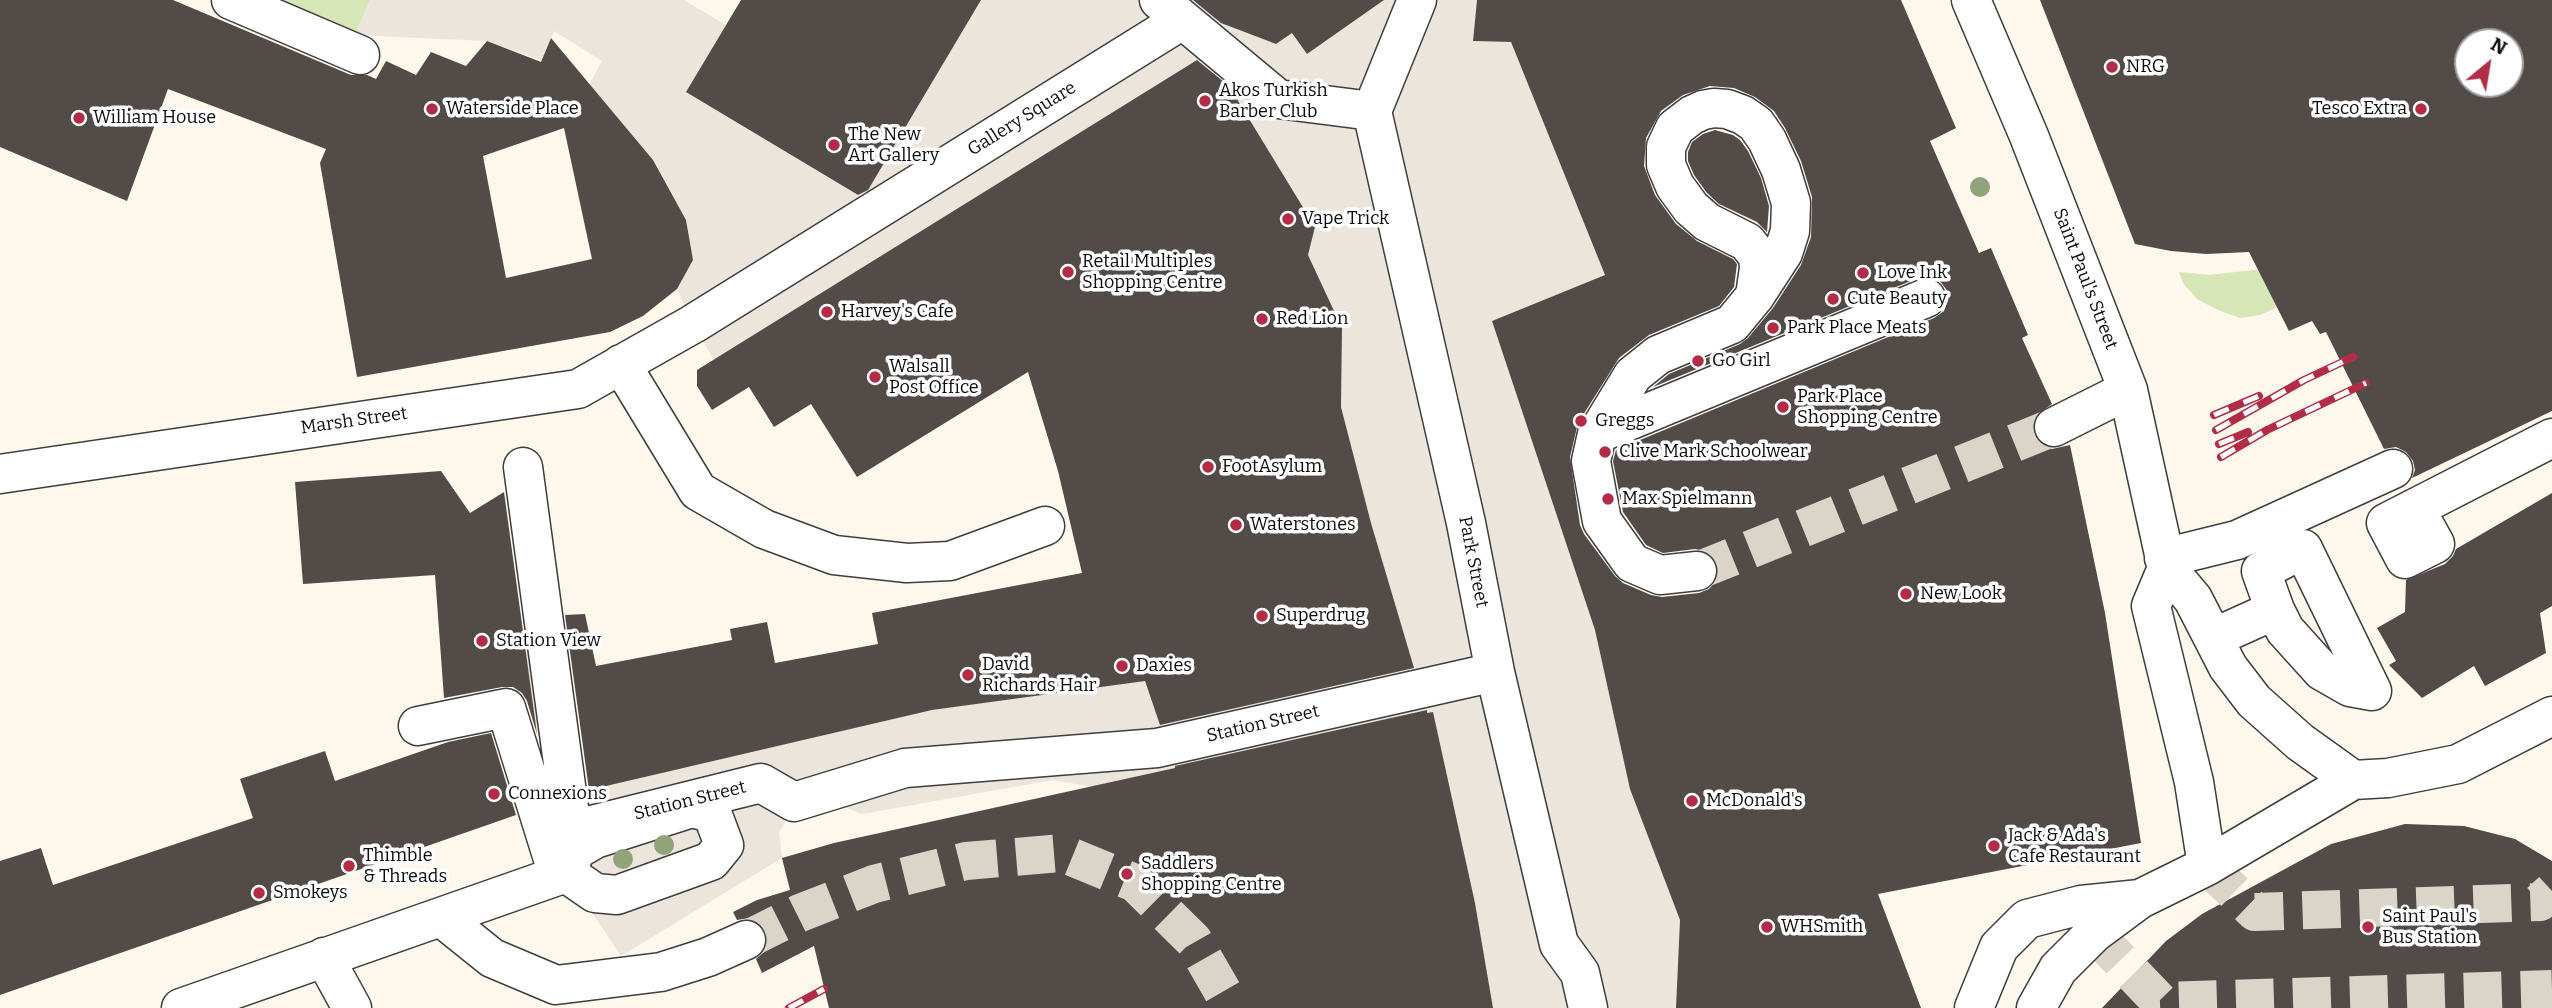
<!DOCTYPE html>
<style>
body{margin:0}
#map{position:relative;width:2552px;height:1008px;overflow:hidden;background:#fef7eb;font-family:Bitter,serif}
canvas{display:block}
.north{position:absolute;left:2454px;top:28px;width:70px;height:70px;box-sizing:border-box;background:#fff;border:2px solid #9d9d9d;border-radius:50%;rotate:30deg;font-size:19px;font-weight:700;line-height:28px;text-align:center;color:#0b0b0b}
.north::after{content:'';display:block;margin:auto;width:24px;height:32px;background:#b32c47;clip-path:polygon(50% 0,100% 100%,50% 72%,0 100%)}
</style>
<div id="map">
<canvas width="2552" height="1008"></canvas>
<div class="north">N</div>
</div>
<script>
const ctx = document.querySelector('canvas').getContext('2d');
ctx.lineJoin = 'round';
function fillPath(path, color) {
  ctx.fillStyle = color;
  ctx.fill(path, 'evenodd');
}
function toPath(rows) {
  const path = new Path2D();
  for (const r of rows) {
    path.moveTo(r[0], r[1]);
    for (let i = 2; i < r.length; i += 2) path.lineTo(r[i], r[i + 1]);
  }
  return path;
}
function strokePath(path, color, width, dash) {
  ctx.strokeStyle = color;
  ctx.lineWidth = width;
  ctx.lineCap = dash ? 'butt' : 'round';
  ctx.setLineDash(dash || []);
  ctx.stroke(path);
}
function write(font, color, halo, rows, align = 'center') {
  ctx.font = font + ' Bitter,serif';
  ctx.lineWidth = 7;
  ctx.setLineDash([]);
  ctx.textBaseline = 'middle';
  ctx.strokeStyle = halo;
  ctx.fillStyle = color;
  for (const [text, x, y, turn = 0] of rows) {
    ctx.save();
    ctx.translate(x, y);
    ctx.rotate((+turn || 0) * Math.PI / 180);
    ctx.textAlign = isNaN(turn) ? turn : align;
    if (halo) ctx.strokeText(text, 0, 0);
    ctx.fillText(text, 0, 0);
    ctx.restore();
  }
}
const green = toPath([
 [272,0,370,0,355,35],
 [2271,268,2291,301,2260,315,2240,318,2218,310,2197,299,2183,283,2179,272,2209,275]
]);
const plaza = toPath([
 [370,0,684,0,726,25,686,92,862,198,981,0,1216,0,1236,29,1276,44,1292,33,1307,54,1384,0,1477,0,1473,41,1511,42,1605,275,1492,321,1595,630,1631,791,1680,920,1677,990,1679,1008,1493,1008,1475,903,1433,712,1092,787,1053,780,862,814,834,803,791,814,779,832,782,858,621,956,566,873,552,786,529,697,511,466,577,793,932,710,1144,679,1154,708,1408,649,1371,523,1341,407,1342,328,1308,255,1315,227,1220,73,1207,59,1199,59,714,360,693,324,677,289,693,260,686,220,652,160,589,85,602,61,554,31,541,60,487,41,355,35]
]);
const building = toPath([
 [0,0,173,0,351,75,367,75,376,79,386,61,416,75,431,52,466,66,487,41,541,62,551,38,653,160,686,220,693,260,677,289,643,316,610,332,357,377,320,163,326,149,168,89,127,201,0,147],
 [564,128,592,259,506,278,483,156],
 [741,0,981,0,868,190,858,195,686,92],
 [1193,0,1384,0,1307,54,1292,33,1276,44,1221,23],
 [1477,0,1901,0,1956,128,1930,141,1979,253,1991,248,2028,335,2022,338,2052,404,2035,416,2032,426,2034,436,2041,445,2052,449,2070,445,2105,613,2141,843,1878,894,1921,1008,1676,1008,1680,920,1630,789,1595,630,1492,321,1605,275,1511,42,1473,41],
 [1710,86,1734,88,1755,97,1774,111,1785,128,1801,161,1812,197,1811,237,1801,265,1773,308,1748,338,1740,344,1669,374,1653,387,1918,278,1928,276,1939,280,1946,289,1948,300,1944,311,1934,318,1616,450,1613,461,1623,512,1646,545,1663,553,1695,549,1705,551,1714,558,1719,568,1717,580,1709,589,1699,593,1662,597,1651,595,1623,583,1615,576,1584,534,1580,525,1570,457,1578,423,1619,358,1649,335,1719,306,1734,287,1737,264,1733,259,1697,241,1676,224,1655,195,1644,166,1646,138,1661,111,1683,95],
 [2040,0,2552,0,2552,411,2412,478,2415,470,2413,461,2406,452,2396,447,2384,449,2326,332,2320,334,2312,321,2289,331,2249,252,2206,254,2171,251,2135,244],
 [2468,42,2510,42,2510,84,2468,84],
 [1197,60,1229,86,1315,227,1308,255,1342,328,1341,407,1371,523,1414,668,1160,725,1145,681,932,710,589,790,565,615,585,614,596,666,732,640,730,629,767,622,775,663,878,644,872,613,1082,573,1058,471,1028,372,857,477,811,404,774,427,749,387,712,410,697,386,697,370],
 [1715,130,1733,135,1740,140,1748,151,1761,178,1769,206,1767,232,1757,222,1719,204,1707,193,1694,175,1688,161,1688,152,1692,142,1703,134],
 [441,471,470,513,504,492,537,734,527,701,522,693,513,687,502,687,444,698,435,575,303,584,295,482],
 [2552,493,2552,606,2540,613,2546,653,2485,686,2474,666,2422,698,2389,665,2396,661,2377,628,2405,612,2406,580,2445,564,2453,556,2456,549],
 [1427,710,1427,713,1433,712,1475,903,1493,1008,829,1008,814,946,762,973,756,959,764,952,768,943,766,930,758,922,749,918,737,920,733,912,757,900,790,890,782,858,834,843,1175,768,1175,766],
 [491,733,516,815,0,995,0,861,41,848,53,885,253,818,240,779,325,751,335,781,448,742],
 [2405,824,2464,826,2515,839,2552,861,2552,1008,2102,1008,2166,941,2202,914,2331,844]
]);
const minorTunnel = toPath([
 [1697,571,2054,427],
 [2207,866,2255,912,2540,902,2552,891],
 [2094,933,2159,1001,2552,989],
 [746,940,800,913,874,884,966,861,1062,853,1135,883,1193,940,1232,1008]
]);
const minor = toPath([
 [231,0,360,55],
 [1159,0,1278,99,1372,111],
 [1417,0,1372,111,1466,523,1495,672,1559,944,1580,973,1588,1008],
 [1971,0,2029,136,2128,390,2167,568,2193,599,2228,667,2254,701,2300,742,2353,780],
 [621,364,698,491,764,529,834,555,907,563,950,561,1045,526],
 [2054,427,2128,390],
 [1597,434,1926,298],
 [523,467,572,830],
 [0,474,578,389,693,324,1182,20],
 [2415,508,2435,544,2405,559,2386,523,2552,438],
 [2164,558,2237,540,2393,469],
 [2167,568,2151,606,2194,782,2207,866],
 [1697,571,1660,575,1632,563,1602,521,1591,461,1597,434,1633,375,1658,355,1732,324,1755,296,1783,253,1790,231,1791,203,1781,170,1767,140,1756,124,1743,115,1727,109,1714,108,1703,110,1692,115,1675,128,1666,147,1666,165,1675,186,1691,208,1707,222,1747,242,1758,256,1759,268,1755,296],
 [2213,638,2275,610,2261,571,2303,549,2372,691,2350,687,2322,671,2285,630,2275,610],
 [418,726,506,708,558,875],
 [692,808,712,813,724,845,711,861,617,895,595,893,566,873,576,850,595,839,692,808],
 [566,873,572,830,761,783,794,802,905,768,1157,748,1495,672],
 [441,917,492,958,556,985,661,972,708,957,746,940],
 [324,957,352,1008],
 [181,1008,566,873],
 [1974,1008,1999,947,2027,919,2081,905,2140,899],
 [2036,1008,2058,969,2094,933,2140,899,2207,866,2353,780,2388,778,2458,764,2552,716]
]);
const rail = toPath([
 [2214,415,2259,396],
 [2216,430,2304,380,2353,357],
 [2219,444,2248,432],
 [2221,457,2267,430,2366,383],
 [789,1008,824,989]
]);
const trees = [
 [1980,187],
 [664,845],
 [623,859]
];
const markers = [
 [2112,67,7,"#b32c47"],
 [1205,101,7,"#b32c47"],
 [432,109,7,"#b32c47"],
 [2421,109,7,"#b32c47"],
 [79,118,7,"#b32c47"],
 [834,145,7,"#b32c47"],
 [1288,219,7,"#b32c47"],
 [1068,272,7,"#b32c47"],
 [1863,273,7,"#b32c47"],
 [1833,299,7,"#b32c47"],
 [827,312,7,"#b32c47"],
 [1262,319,7,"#b32c47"],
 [1773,328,7,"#b32c47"],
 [1698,361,7,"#b32c47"],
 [875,377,7,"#b32c47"],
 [1783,407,7,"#b32c47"],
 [1581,421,7,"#b32c47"],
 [1605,452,7,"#b32c47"],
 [1208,467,7,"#b32c47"],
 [1608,499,7,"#b32c47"],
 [1236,525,7,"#b32c47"],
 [1906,594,7,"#b32c47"],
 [1262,616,7,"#b32c47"],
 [482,641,7,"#b32c47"],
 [1122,666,7,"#b32c47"],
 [968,675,7,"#b32c47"],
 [494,794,7,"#b32c47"],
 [1692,801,7,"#b32c47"],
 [1994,846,7,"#b32c47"],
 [349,866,7,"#b32c47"],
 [1127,874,7,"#b32c47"],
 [259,893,7,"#b32c47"],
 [1767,927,7,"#b32c47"],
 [2368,927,7,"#b32c47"]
];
const poiNames = [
 ["NRG",2126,67],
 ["Akos Turkish",1219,91],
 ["Barber Club",1219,112],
 ["Waterside Place",446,109],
 ["Tesco Extra",2407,109,"right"],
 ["William House",93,118],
 ["The New",848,135],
 ["Art Gallery",848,156],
 ["Vape Trick",1302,219],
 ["Retail Multiples",1082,262],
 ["Shopping Centre",1082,283],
 ["Love Ink",1877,273],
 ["Cute Beauty",1847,299],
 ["Harvey's Cafe",841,312],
 ["Red Lion",1276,319],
 ["Park Place Meats",1787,328],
 ["Go Girl",1712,361],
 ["Walsall",889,367],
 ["Post Office",889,388],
 ["Park Place",1797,397],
 ["Shopping Centre",1797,418],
 ["Greggs",1595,421],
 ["Clive Mark Schoolwear",1619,452],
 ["FootAsylum",1222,467],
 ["Max Spielmann",1622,499],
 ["Waterstones",1250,525],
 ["New Look",1920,594],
 ["Superdrug",1276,616],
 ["Station View",496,641],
 ["David",982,665],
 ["Richards Hair",982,686],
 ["Daxies",1136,666],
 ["Connexions",508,794],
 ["McDonald's",1706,801],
 ["Jack & Ada's",2008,836],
 ["Cafe Restaurant",2008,857],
 ["Thimble",363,856],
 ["& Threads",363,877],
 ["Saddlers",1141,864],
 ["Shopping Centre",1141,885],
 ["Smokeys",273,893],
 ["Saint Paul's",2382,917],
 ["Bus Station",2382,938],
 ["WHSmith",1781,927]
];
const streetNames = [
 ["Gallery Square",1022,119,-32],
 ["Saint Paul's Street",2085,279,69],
 ["Marsh Street",354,421,-8],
 ["Park Street",1473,562,79],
 ["Station Street",1263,724,-13],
 ["Station Street",690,801,-14]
];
fillPath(green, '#d6e6b7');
fillPath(plaza, '#ece5db');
fillPath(building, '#534b48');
strokePath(minorTunnel, '#dad4c9', 38, [38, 19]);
strokePath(minor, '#3e3e3e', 41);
strokePath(minor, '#fff', 38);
strokePath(rail, '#b32c47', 8);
strokePath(rail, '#fff', 5, [16]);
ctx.fillStyle = '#91a37b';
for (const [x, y] of trees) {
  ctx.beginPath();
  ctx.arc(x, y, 10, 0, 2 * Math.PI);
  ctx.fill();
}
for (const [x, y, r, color] of markers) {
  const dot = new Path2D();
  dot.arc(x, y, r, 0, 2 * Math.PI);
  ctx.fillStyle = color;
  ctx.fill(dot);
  strokePath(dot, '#fff', 2.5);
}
write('18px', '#0b0b0b', '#fff', poiNames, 'left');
write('18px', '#0b0b0b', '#fff', streetNames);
</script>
